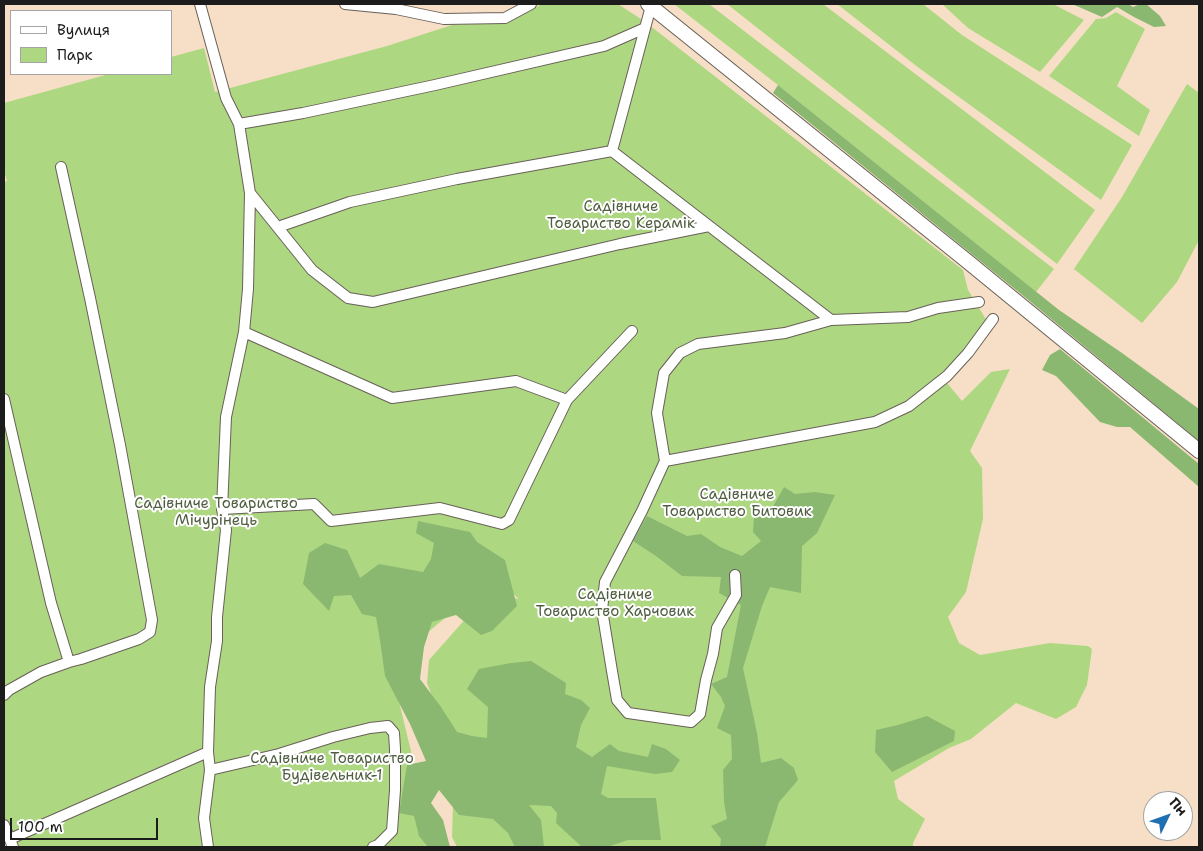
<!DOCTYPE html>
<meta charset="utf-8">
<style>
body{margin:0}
#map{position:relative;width:1203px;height:851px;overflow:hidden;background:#f6dfc6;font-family:"Shantell Sans",sans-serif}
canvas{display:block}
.frame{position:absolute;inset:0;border:5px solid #1c1c1c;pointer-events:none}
.legend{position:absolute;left:10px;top:10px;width:162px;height:65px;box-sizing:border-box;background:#fff;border:1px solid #a4a4a4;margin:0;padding:6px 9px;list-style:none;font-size:15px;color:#1c1c1c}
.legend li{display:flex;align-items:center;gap:10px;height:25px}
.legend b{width:25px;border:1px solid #a4a4a4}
.north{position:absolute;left:1143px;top:791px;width:50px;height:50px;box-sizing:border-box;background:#fff;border:1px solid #a4a4a4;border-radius:50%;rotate:48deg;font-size:14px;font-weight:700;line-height:20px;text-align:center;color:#1c1c1c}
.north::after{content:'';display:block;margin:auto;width:18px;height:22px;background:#1f6fb2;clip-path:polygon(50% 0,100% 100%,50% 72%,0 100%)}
.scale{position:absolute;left:10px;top:818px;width:148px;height:22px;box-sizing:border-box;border:2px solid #1c1c1c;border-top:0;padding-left:6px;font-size:15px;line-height:18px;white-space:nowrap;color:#1c1c1c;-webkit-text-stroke:4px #fff;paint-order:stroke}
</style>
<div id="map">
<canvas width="1203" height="851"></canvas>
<div class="frame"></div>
<ul class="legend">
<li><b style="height:6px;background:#fff"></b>Вулиця</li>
<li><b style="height:14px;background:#aed782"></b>Парк</li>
</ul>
<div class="north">Пн</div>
<div class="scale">100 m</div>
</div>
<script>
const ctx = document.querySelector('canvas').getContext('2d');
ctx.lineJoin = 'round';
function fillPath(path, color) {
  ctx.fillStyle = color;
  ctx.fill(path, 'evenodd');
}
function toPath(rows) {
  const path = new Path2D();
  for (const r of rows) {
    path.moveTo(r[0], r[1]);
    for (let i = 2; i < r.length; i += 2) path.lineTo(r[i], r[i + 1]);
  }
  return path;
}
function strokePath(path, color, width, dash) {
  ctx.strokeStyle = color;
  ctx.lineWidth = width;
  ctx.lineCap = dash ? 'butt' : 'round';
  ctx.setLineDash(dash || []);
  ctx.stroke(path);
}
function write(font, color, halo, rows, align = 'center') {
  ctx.font = font + ' "Shantell Sans",sans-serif';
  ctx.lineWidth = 4;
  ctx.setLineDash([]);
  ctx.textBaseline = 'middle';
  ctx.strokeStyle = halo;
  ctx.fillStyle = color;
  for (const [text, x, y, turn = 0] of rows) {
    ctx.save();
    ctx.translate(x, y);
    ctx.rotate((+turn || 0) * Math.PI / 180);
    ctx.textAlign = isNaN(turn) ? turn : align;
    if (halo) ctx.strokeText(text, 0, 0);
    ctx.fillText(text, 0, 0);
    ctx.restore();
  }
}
const green = toPath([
 [542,4,618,4,644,21,963,270,968,290,987,321,943,378,962,401,991,372,1010,369,970,451,982,468,983,519,966,592,948,617,959,643,980,655,1050,643,1088,646,1092,649,1087,685,1076,707,1056,719,1016,703,971,739,949,748,894,781,898,799,925,819,913,843,913,847,457,847,452,837,453,804,441,719,427,683,429,660,468,616,509,597,519,599,502,584,482,587,390,664,434,847,13,847,4,823,4,182,7,181,4,171,4,103,109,74,171,74,171,57,204,48,215,92,387,46,452,25,503,23],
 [674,4,709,4,1054,269,1036,292,778,85],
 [727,4,823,4,1095,210,1057,264],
 [837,4,923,4,962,35,1132,145,1101,200,919,68],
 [942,4,1053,4,1084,20,1040,72,968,28],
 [1116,12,1145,29,1117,86,1150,110,1139,136,1049,76,1096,19,1106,18],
 [1187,84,1199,93,1199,240,1177,282,1142,323,1074,269,1122,197]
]);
const forest = toPath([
 [1072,4,1128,4,1133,7,1140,4,1146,4,1160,16,1166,26,1154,27,1134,17,1117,7,1102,17],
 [778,85,1059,310,1122,353,1199,409,1199,441,1026,298,773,93],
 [1060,349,1199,464,1199,487,1130,427,1117,427,1100,422,1056,376,1042,370,1050,355],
 [784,487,795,494,815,492,835,495,817,533,802,546,801,593,770,587,762,606,743,668,757,733,761,763,781,758,794,768,798,780,779,802,765,847,720,847,721,839,711,826,727,819,724,802,723,770,732,759,731,735,717,728,725,706,721,697,711,684,727,677,741,605,719,593,721,577,682,576,656,556,633,541,647,516,687,536,701,534,720,547,742,556,761,541,753,532,754,517,767,517],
 [418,521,470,532,477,542,505,560,517,606,492,631,481,635,456,615,432,622,424,647,420,679,441,707,457,732,472,736,487,738,488,707,467,689,479,669,511,663,531,661,566,683,565,694,581,700,590,708,581,725,576,747,592,757,610,744,619,751,648,757,652,744,666,749,680,760,672,772,655,774,607,766,601,794,608,798,656,798,661,840,628,840,607,847,582,847,556,823,557,813,551,806,529,805,541,820,544,847,515,847,508,833,493,819,459,815,439,790,431,803,443,820,450,847,428,847,419,836,414,816,399,813,407,765,426,761,410,724,385,676,380,640,376,617,362,614,351,595,334,596,329,611,303,584,309,553,325,543,347,550,360,578,379,564,423,572,431,559,434,543,416,533],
 [927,716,955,731,954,741,892,772,875,752,876,730,898,725]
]);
const minor = toPath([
 [200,4,226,98,239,124,250,193,312,270,348,298,373,302,620,244,709,226],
 [345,4,396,9,444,19,505,18,531,4],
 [651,6,612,151,831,320],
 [239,124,303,113,435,85,604,46,645,28],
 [278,227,350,202,457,179,612,151],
 [244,332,392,398,516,381,567,400],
 [4,399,51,603,69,662],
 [665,461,875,422,909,406,947,376,968,353,993,319],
 [222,509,314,504,331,521,440,508,502,524,509,520,567,400,632,331],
 [735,575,736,595,717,628,713,654,706,680,700,714,691,722,628,713,617,700,612,671,602,610,605,582,642,511,665,461,657,413,664,373,680,353,698,344,785,333,831,320,908,317,938,308,979,302],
 [4,695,9,690,41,672,69,662,81,659,139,639,150,632,152,620,120,445,90,298,61,167],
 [210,770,279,754,333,737,370,728,388,726,394,733,395,749,395,790,392,831,378,845,373,847],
 [4,825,13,847],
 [10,839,208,752],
 [208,847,204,818,210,770,208,752,210,687,217,641,217,617,226,530,222,509,226,417,244,332,248,289,250,193]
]);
const secondary = toPath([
 [648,4,967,261,1199,451]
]);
const parkNames = [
 ["Садівниче",621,207],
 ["Товариство Керамік",621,224],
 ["Садівниче",737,495],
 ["Товариство Битовик",737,512],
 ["Садівниче Товариство",216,504],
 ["Мічурінець",216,521],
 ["Садівниче",615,595],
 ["Товариство Харчовик",615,612],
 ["Садівниче Товариство",332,759],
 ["Будівельник-1",332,776]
];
fillPath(green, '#aed782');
fillPath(forest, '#8ab870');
strokePath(minor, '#686058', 12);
strokePath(secondary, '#686058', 16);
strokePath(minor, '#fff', 10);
strokePath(secondary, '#fff', 14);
write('15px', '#4f5d40', '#fff', parkNames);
</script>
